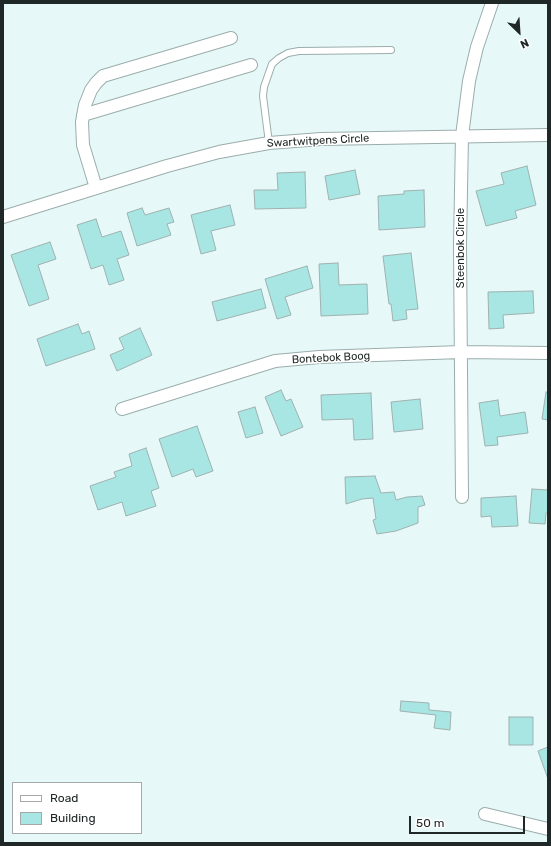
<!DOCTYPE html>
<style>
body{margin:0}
#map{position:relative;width:551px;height:846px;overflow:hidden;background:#e6f9f8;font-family:Rubik,sans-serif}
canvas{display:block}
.frame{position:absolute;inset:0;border:4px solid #202827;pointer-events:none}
.legend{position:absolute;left:12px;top:782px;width:130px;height:52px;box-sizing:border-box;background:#fff;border:1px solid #a6a9a9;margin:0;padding:5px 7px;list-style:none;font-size:12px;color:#202827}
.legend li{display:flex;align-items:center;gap:8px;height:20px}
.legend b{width:20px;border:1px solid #a6a9a9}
.north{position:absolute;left:499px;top:12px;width:40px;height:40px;-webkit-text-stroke:3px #fff;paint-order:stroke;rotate:155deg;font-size:11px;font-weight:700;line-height:16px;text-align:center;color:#202827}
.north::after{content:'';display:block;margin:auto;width:14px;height:18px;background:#202827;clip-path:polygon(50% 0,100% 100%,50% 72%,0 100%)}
.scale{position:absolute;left:409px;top:816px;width:116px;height:18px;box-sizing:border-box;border:2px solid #202827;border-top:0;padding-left:5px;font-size:12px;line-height:14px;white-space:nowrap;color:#202827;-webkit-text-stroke:3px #fff;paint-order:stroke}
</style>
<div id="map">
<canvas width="551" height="846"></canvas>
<div class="frame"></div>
<ul class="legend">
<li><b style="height:5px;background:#fff"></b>Road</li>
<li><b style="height:11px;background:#a7e6e2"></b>Building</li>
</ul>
<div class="north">N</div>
<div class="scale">50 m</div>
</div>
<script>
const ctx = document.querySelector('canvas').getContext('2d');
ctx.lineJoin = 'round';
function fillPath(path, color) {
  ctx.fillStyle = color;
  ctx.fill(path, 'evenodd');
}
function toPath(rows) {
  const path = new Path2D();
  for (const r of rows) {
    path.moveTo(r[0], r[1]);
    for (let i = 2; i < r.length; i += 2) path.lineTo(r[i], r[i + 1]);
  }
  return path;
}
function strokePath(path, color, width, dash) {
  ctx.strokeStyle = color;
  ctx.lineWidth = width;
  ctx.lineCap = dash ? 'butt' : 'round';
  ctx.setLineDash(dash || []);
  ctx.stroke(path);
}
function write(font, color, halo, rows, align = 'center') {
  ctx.font = font + ' Rubik,sans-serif';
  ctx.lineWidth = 3;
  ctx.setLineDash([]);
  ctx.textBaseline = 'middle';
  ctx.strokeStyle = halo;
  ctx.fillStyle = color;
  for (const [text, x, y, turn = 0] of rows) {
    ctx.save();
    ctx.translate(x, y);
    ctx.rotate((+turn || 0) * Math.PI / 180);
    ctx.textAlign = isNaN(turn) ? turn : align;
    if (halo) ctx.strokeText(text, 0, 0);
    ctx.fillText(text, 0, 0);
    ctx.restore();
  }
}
const building = toPath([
 [527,166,536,205,515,211,517,218,486,226,476,191,504,184,501,173,527,166],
 [355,170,360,194,329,200,325,176,355,170],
 [305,172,306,208,255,209,254,190,278,190,277,173,305,172],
 [424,190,425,227,379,230,378,196,404,194,404,191,424,190],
 [230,205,235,225,211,231,216,250,201,254,191,215,230,205],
 [142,208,145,215,169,208,174,222,167,224,171,235,137,246,127,213,142,208],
 [96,219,102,237,121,231,129,255,117,259,124,280,109,285,103,265,91,269,77,225,96,219],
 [50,242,56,259,38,265,49,299,29,306,11,255,50,242],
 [411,253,418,309,406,310,407,319,393,321,391,304,389,304,383,256,411,253],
 [338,263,339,285,367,284,368,314,321,316,319,264,338,263],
 [307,266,313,288,285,297,291,315,277,319,265,279,307,266],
 [261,289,266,308,217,321,212,302,261,289],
 [533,291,534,313,503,315,504,328,489,329,488,292,533,291],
 [78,324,82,334,89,331,95,349,46,366,37,339,78,324],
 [140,328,152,355,117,371,110,355,124,349,119,338,140,328],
 [281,390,286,401,291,399,303,427,281,436,265,397,281,390],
 [546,392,548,393,548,420,542,419,546,392],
 [371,393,373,439,354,440,353,419,322,420,321,395,371,393],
 [420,399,423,429,394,432,391,402,420,399],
 [498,400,500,416,525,412,528,433,497,437,498,445,485,446,479,403,498,400],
 [255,407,263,433,246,438,238,412,255,407],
 [197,426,213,471,196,477,193,469,172,477,159,439,197,426],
 [146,448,159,488,151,491,156,506,126,516,122,502,98,510,90,486,116,477,114,472,132,466,129,454,146,448],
 [375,476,381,493,394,492,396,500,407,497,422,496,425,505,418,507,418,523,396,531,377,534,373,520,376,519,373,498,362,499,346,504,345,477,375,476],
 [532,489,548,490,548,513,546,513,545,524,529,523,532,489],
 [516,496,518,526,492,527,491,516,481,517,481,498,516,496],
 [401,701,429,703,429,710,451,712,450,730,434,728,436,715,400,711,401,701],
 [509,717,533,717,533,745,509,745,509,717],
 [548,747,548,779,538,751,548,747]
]);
const lane = toPath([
 [269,143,263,96,264,87,272,64,279,58,288,53,299,51,391,50]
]);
const street = toPath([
 [83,115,251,65],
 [96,188,83,145,82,122,85,105,91,90,96,83,103,76,231,38],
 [3,217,167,166,219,152,269,143,321,139,548,135],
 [122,409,275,361,319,357,461,352,548,353],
 [462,497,460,245,462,136,469,81,477,47,492,3],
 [485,814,548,829]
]);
const streetNames = [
 ["Swartwitpens Circle",318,141,-3],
 ["Steenbok Circle",461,248,-90],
 ["Bontebok Boog",331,358,-3]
];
fillPath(building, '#a7e6e2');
strokePath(building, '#9fb1b0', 1);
strokePath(lane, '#9badab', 8);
strokePath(street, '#9badab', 14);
strokePath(lane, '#fff', 6);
strokePath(street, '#fff', 12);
write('11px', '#202827', '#fff', streetNames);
</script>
